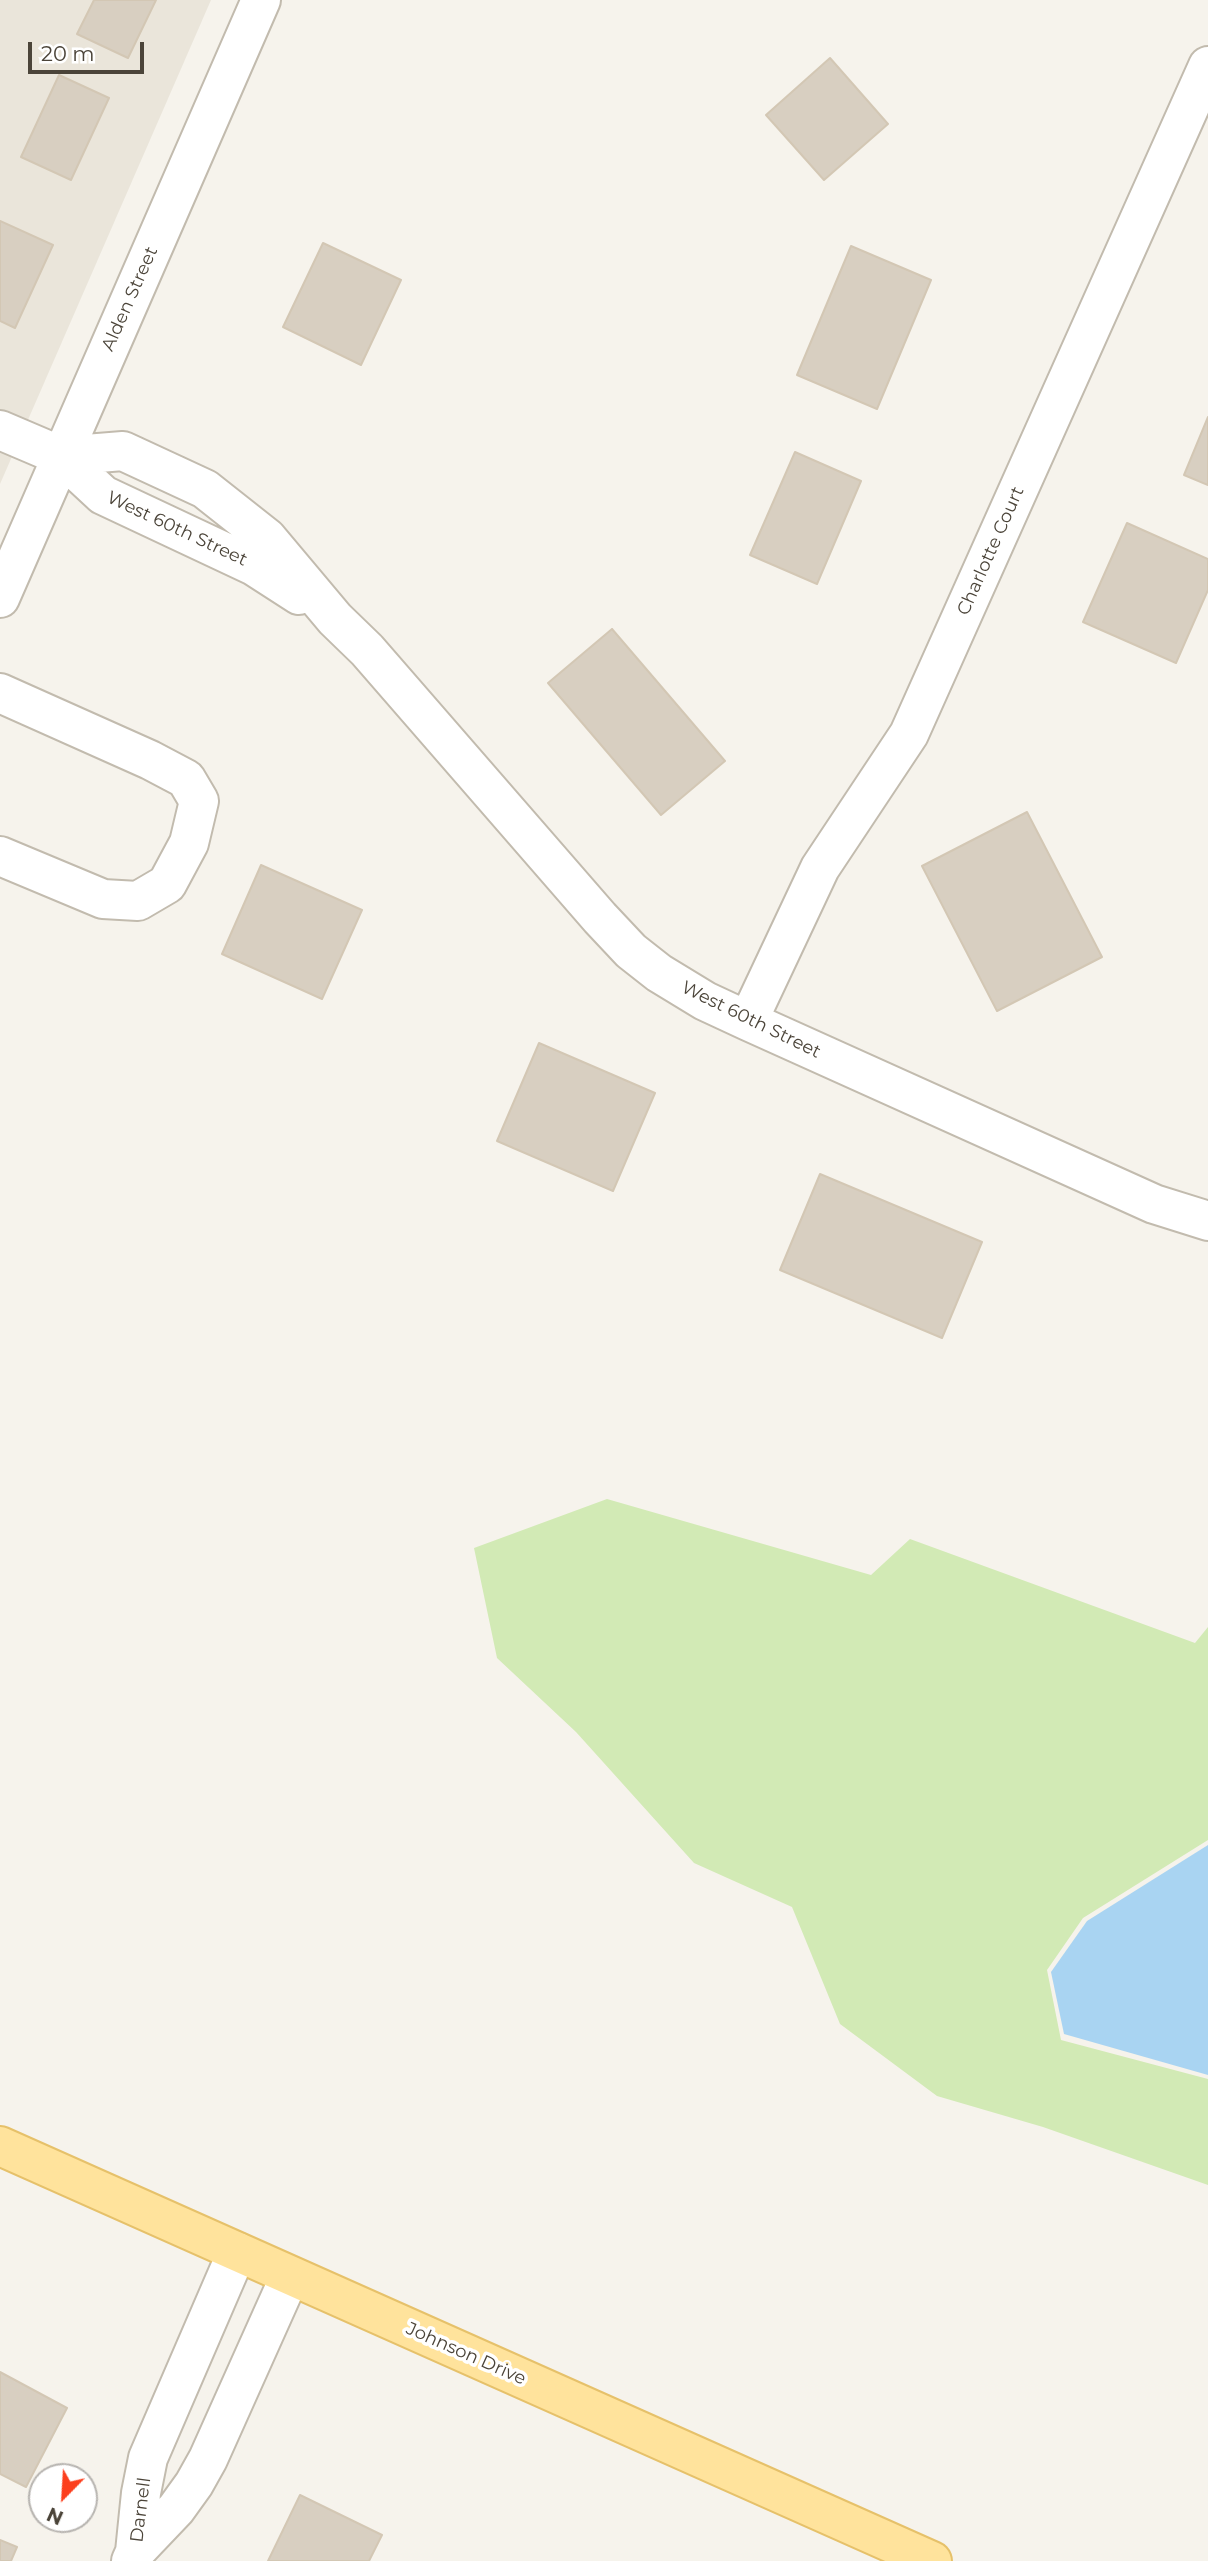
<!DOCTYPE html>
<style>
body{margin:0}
#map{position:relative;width:1208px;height:2561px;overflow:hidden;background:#f6f3ec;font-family:Montserrat,sans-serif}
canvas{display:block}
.north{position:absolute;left:28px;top:2463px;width:70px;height:70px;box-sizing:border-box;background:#fff;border:2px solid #b7b4b0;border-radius:50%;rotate:204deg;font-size:19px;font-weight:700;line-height:28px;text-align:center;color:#4b4439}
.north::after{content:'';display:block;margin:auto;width:24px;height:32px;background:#fc3f1d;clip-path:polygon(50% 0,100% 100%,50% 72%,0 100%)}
.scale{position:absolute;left:28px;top:42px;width:116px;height:32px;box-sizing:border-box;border:4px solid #4b4439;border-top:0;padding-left:9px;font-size:21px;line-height:24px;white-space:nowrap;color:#4b4439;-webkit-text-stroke:5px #fff;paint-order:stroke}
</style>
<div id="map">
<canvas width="1208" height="2561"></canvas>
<div class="north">N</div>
<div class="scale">20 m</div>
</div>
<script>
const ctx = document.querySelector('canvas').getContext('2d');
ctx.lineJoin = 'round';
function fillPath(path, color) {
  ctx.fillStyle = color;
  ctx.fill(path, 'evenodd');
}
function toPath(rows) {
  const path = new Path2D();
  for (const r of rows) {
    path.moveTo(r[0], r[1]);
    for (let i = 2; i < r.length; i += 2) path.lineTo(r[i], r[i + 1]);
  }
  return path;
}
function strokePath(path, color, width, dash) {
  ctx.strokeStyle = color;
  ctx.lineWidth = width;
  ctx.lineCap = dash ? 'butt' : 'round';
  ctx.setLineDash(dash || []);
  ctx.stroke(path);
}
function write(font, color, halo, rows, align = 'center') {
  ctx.font = font + ' Montserrat,sans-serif';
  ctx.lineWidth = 7;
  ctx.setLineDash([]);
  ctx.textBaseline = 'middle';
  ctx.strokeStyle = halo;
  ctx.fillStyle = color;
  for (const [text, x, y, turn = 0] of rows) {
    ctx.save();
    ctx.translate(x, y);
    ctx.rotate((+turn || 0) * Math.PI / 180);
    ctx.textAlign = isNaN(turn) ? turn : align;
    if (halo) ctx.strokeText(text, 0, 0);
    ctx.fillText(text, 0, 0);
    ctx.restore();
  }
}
const residential = toPath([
 [0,0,211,0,0,484]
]);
const green = toPath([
 [607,1499,871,1575,910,1539,1195,1643,1208,1627,1208,1840,1083,1918,1047,1970,1061,2040,1208,2079,1208,2185,1043,2127,937,2096,840,2024,792,1907,694,1863,576,1732,497,1658,474,1548]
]);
const water = toPath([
 [1208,1845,1208,2075,1064,2034,1051,1972,1087,1921]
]);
const building = toPath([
 [94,0,156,0,128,58,77,34,94,0],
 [830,58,888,124,824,180,766,115,830,58],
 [59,75,109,98,71,180,21,157,59,75],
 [0,221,53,245,15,328,0,321,0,221],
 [323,243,401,280,361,365,283,327,323,243],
 [851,246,931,280,877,409,797,375,851,246],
 [1208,417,1208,485,1184,475,1208,417],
 [795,452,861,481,817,584,750,555,795,452],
 [1127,523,1208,559,1208,590,1176,663,1083,622,1127,523],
 [612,629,725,761,661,815,548,683,612,629],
 [1027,812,1102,957,997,1011,922,866,1027,812],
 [261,865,362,910,322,999,222,954,261,865],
 [539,1043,655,1093,613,1191,497,1141,539,1043],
 [820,1174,982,1242,942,1338,780,1270,820,1174],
 [0,2372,67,2408,26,2487,0,2474,0,2372],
 [300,2495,382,2535,369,2561,268,2561,300,2495],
 [0,2540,17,2547,11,2561,0,2561,0,2540]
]);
const minor = toPath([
 [0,430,61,456,103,495,254,566,299,595],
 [61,456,123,451,205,489,267,538,335,619,367,650,600,918,631,951,659,973,705,1001,748,1021,1154,1204,1208,1221],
 [0,598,261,0],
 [0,693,150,760,186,779,199,801,189,843,167,884,138,901,103,899,0,856],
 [748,1021,820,868,909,734,1208,66],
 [135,2552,176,2509,194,2484,208,2459,290,2276],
 [131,2561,135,2552,141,2493,148,2458,237,2252]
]);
const major = toPath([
 [0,2146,932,2561]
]);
const streetNames = [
 ["Alden Street",130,299,-66],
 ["West 60th Street",177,529,25],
 ["Charlotte Court",991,551,-66],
 ["West 60th Street",751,1020,26],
 ["Johnson Drive",466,2354,24],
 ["Darnell",141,2510,-83]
];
fillPath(residential, '#eae5da');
fillPath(green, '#d2eab5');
fillPath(water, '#a9d4f2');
fillPath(building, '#d8cfc1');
strokePath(building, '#d3c7b4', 2);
strokePath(minor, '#c2bbae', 42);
strokePath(major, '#e6c16a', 42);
strokePath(minor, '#fff', 38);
strokePath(major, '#ffe39c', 38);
write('18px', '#4b4439', '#fff', streetNames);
</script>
